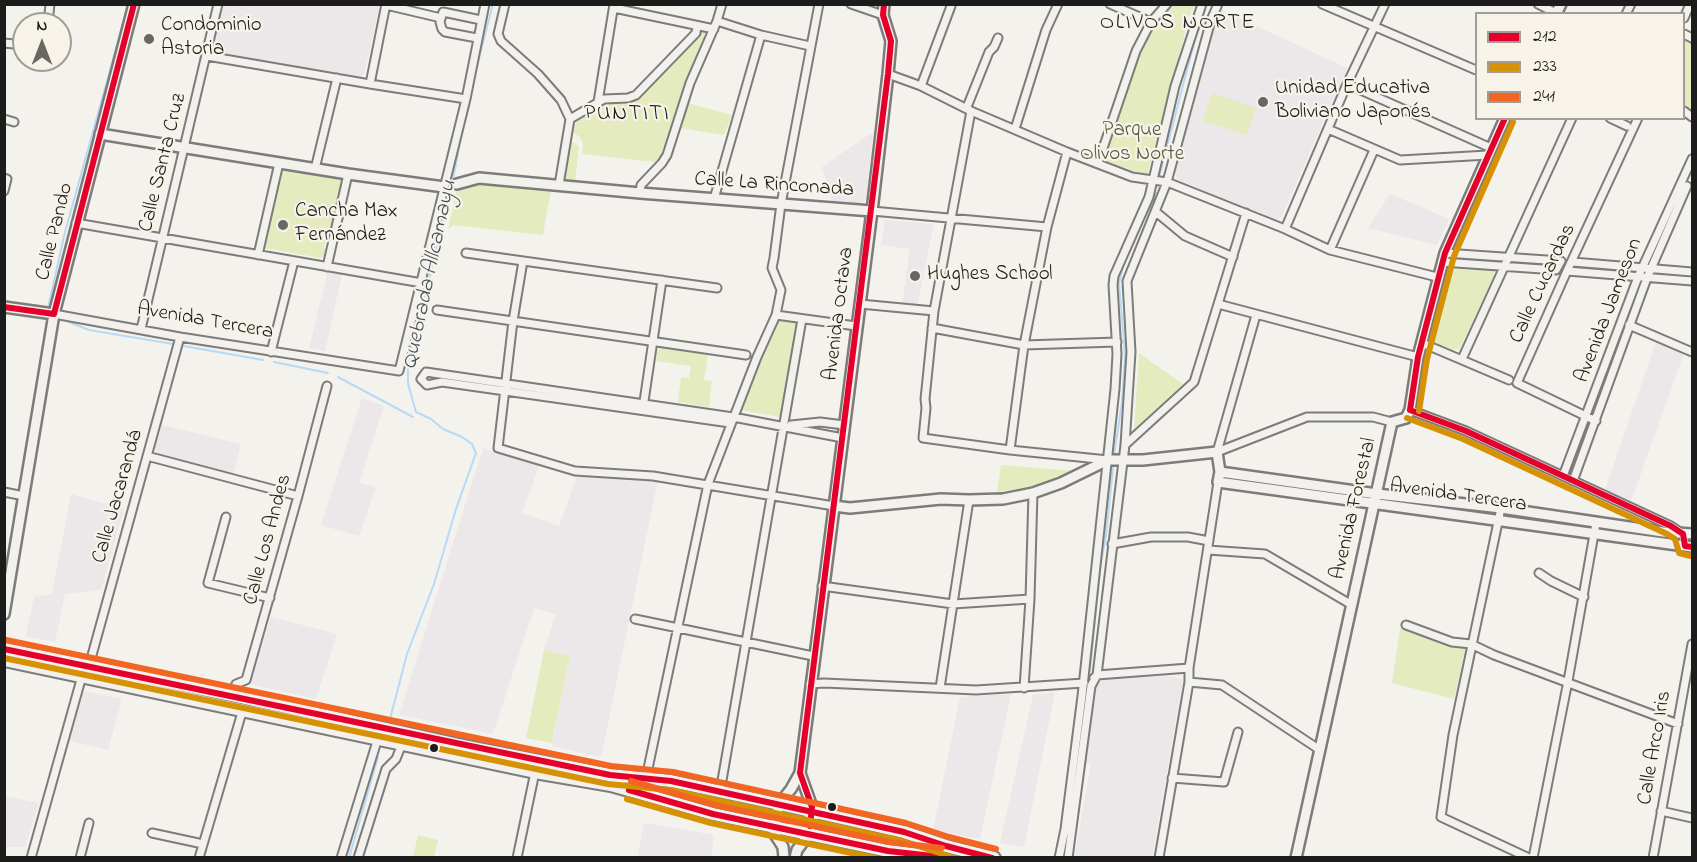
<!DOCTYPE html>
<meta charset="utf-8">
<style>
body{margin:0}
#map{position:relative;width:1697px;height:862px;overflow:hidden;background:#f4f2ec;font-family:"Indie Flower",sans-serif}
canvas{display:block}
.frame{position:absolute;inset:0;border:6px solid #1c1c1c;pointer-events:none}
.legend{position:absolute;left:1475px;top:12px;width:210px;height:108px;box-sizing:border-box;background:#f7f3e8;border:2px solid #9f9d96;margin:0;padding:8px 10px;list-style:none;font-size:18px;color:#1c1c1c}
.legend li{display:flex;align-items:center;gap:12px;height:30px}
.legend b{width:30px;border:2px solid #9f9d96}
.north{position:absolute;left:12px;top:12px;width:60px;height:60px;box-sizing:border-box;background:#f7f3e8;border:2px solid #9f9d96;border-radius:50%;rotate:0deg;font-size:16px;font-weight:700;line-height:24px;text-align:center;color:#1c1c1c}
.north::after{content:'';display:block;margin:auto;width:21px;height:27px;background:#686765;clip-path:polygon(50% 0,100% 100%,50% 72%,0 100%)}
</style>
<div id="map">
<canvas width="1697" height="862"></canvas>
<div class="frame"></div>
<ul class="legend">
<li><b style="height:8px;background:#e4002b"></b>212</li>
<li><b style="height:8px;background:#d69104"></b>233</li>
<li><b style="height:8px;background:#f26522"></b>241</li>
</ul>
<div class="north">N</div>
</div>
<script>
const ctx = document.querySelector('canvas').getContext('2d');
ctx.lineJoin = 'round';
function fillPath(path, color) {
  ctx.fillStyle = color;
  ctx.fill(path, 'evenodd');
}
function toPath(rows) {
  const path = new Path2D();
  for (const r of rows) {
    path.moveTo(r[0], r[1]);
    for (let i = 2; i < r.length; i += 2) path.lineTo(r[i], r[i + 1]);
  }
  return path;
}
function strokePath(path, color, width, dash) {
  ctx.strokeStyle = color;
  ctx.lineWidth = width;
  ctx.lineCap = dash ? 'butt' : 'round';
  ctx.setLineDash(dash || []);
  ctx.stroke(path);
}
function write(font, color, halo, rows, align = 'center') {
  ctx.font = font + ' "Indie Flower",sans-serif';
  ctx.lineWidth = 4.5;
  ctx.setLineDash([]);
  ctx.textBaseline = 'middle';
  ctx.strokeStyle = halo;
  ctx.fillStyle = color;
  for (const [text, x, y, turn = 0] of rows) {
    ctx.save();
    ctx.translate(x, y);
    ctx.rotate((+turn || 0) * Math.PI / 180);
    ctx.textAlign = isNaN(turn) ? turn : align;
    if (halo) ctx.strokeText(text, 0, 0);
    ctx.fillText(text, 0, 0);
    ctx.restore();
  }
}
const built = toPath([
 [222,5,380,5,364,74,360,78,211,51],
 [1222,10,1347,68,1281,218,1276,220,1178,180,1175,174,1214,25],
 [873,132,866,199,859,205,833,203,822,167],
 [1390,194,1449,219,1437,245,1368,228],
 [885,220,934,224,917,306,902,304,910,249,881,245],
 [328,271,342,274,325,351,309,348],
 [1656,342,1684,353,1631,501,1605,490],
 [362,398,384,406,359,483,376,487,359,536,321,525],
 [162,425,241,444,233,475,158,453,155,448],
 [483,448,539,466,522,513,559,526,578,474,586,476,658,480,601,757,552,746,570,656,544,650,556,614,534,608,493,734,399,715],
 [71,494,124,509,101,590,65,594,55,642,26,636,34,597,52,594],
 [271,617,337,634,316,699,250,684],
 [1171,676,1183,680,1152,857,1074,858,1091,764,1083,763,1096,686,1104,679],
 [84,691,122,699,108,750,70,741],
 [1055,692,1024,847,1000,843,1033,695],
 [1011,694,980,839,933,830,960,697],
 [5,796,39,803,25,847,5,847],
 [646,823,714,835,711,857,638,857,643,825]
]);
const green = toPath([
 [1174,5,1195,5,1189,18,1147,175,1102,160,1141,49,1151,31],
 [702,32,709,32,684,84,659,160,655,162,582,154,583,144,580,137,571,131,577,122,607,103,632,101,639,97],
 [1684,37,1692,43,1692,113,1684,106],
 [1212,93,1256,108,1247,135,1202,121],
 [688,103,732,115,724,135,680,128],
 [570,142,575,143,579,147,575,182,564,181],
 [287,169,341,180,343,186,332,231,326,236,324,248,327,250,324,256,321,258,264,248,282,171],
 [476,184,551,190,543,235,453,225,448,230,456,192],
 [1449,265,1491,268,1494,271,1494,275,1461,346,1459,349,1452,350,1431,342,1429,337,1444,269],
 [784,319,796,321,781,417,740,410,776,321],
 [662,347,708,354,704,380,712,381,709,407,678,402,681,377,689,378,691,366,656,361,658,351],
 [1139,353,1183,384,1134,429],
 [1001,465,1077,471,1035,486,997,492],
 [1400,628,1448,645,1466,646,1454,699,1392,683],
 [544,650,570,656,552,743,526,738],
 [642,783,773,807,771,819,728,813,640,789],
 [816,819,888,832,976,857,919,853,812,832],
 [418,835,438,840,434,857,413,857]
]);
const stream = toPath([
 [471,89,493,4],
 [1160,174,1195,39,1207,4],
 [48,308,65,232,127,9],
 [69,322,89,330,173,344],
 [184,346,263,360],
 [274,362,328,373],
 [338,377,413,417],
 [1114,455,1122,402,1125,355,1119,283,1124,262,1156,193],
 [1090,671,1100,568,1106,535,1113,468],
 [390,719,407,654,434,584,456,509,476,453,472,444,462,437,443,429,431,419,416,412,408,384,408,364,451,190,463,127],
 [1080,734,1084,710],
 [1070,815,1072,802],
 [349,858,378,757]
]);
const street = toPath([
 [505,4,498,34,501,41,538,74,561,100,570,119,559,185],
 [851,4,883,15],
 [1110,4,1151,22],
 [1322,4,1476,70],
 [1538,4,1558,14],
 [386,5,441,18],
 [614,8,714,29],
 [1626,14,1631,4],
 [1684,18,1690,4],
 [717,21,761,35,810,46],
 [48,24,50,4],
 [1684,34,1692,38],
 [477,38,445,32,442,29,440,22,443,12,481,20],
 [4,43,24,45],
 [207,56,370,84,466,99],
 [888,74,921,86,971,111,1067,152,1132,177,1167,182,1285,229,1330,250,1437,277],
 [370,84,386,4],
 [1347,84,1491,148],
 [921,86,951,6],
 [598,102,614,4],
 [967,107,989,52,994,47,998,38],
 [971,111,934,311,925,399,926,408,923,438,1010,450,1108,460],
 [1684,111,1692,117],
 [1610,118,1627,126],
 [4,119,14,122],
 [570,119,604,99,628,98,636,95,696,33,697,26],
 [1015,129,1046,30,1058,4],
 [1328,129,1400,160,1488,155],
 [1098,163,1136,51,1151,22,1167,4],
 [315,169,337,78],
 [4,178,7,179,4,191],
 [640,193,641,185,662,163,667,155,690,83,717,21,722,4],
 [714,199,761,35],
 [872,211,1047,227],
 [1156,212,1185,236,1233,257],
 [76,223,422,283],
 [1285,229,1347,84,1385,4],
 [1330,250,1374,150],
 [466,253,717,288],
 [258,255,279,163],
 [523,261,513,321,498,448,575,471,653,476,834,506],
 [1442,262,1556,270,1561,261,1445,253],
 [1573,262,1692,272],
 [327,267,348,174],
 [1567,271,1692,281],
 [860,304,934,311],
 [1218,304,1418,357],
 [437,310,746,355],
 [54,314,180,337,399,371,466,99,485,4],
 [776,315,856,326],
 [1629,325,1692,352],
 [932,328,1024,345,1117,342],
 [141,329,218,4],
 [1422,343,1509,380],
 [271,352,294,261],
 [1462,359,1572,118],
 [643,408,662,280],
 [1410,410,1466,431,1671,526,1683,534,1685,546],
 [1596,421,1517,383,1567,271,1638,118],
 [730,423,442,382,427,385,421,379,426,372,733,417,843,438],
 [791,425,820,422,844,425],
 [1125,445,1194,382,1246,213],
 [1010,450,1024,345,1047,227,1067,152],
 [1217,452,1307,417,1373,417,1392,422],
 [1217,452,1256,315],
 [147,456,298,496],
 [1563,476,1638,277,1692,159],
 [1573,481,1647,278,1687,186],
 [4,492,24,496],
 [1501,508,1453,735,1441,817,1529,858],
 [226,517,208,583,270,598],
 [1112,544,1151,537,1188,537,1209,541],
 [1208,550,1265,554,1352,605],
 [1539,573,1551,581,1584,597],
 [822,586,953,604,1030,599],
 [635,619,813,656],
 [1406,625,1452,642,1471,644,1494,655,1678,724],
 [89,666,180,337],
 [1094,678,1097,675,1189,668],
 [1189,682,1222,685,1320,750],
 [810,684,824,683,976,690,1084,683],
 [940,688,969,500],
 [1024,688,1030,599,1033,493],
 [232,695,236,684,246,680,298,496,327,386],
 [646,778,708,484,757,357,776,315,781,290,772,268,774,258,781,204,819,4],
 [1172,778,1224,782,1238,732],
 [720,792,802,319],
 [1661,811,1692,818],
 [152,833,203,844],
 [31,858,82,676],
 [80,858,89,823],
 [199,858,243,709],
 [341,858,378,738],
 [358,858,386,769,396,759,402,744],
 [517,858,535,772],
 [1059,858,1065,829,1082,696,1115,389,1117,354,1113,285,1114,276,1149,197,1175,86,1202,4],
 [1068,858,1091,686,1097,675,1125,445,1131,352,1127,281,1167,182,1211,20,1218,4],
 [1159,858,1189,682,1189,668,1218,482],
 [1533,858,1568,681,1596,523],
 [1653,858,1692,644]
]);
const secondary = toPath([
 [1556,14,1561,4],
 [100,134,348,174,444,187],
 [457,184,479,178,640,193,872,211],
 [4,307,54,314],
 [1220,472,1377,494,1501,508,1663,532,1692,534],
 [834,506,850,508,941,499,969,500,1003,499,1033,493,1061,483,1108,460,1143,460,1217,452,1220,472,1218,482,1692,547],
 [4,614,54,314,134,4],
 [800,773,812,807,812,815],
 [784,858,783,847,774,833,775,826,779,804,791,789,800,773,872,211,888,74,891,41,883,15,884,4],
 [795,858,797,850,809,834,810,828],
 [1296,858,1392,422,1406,418,1410,410,1418,357,1445,253,1505,118]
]);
const highway = toPath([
 [4,649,232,695,459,745,610,775,671,781,779,804,904,832,946,846,994,858],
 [4,660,535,772,611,785,713,814,888,851,942,858],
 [792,830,806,824,811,819]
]);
const bus1 = toPath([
 [4,307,54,314],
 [54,314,134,4],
 [1410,410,1466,431,1671,526,1683,534,1685,546,1692,547],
 [1410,410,1418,357,1445,253,1505,118],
 [4,649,610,775,671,781,904,832,946,846,992,858],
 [629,790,713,814,888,851,941,857],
 [810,826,812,807,800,773,888,74,891,41,883,15,884,4]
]);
const bus2 = toPath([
 [1419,411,1427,359,1454,256,1513,122],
 [1407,418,1463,439,1667,534,1675,539,1679,553,1691,556],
 [4,658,608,784,670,790,902,841,955,858],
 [627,799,711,823,875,858]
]);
const bus3 = toPath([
 [6,640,611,766,673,772,906,823,949,837,996,849],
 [631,781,715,805,889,842,942,848]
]);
const markers = [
 [149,39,6,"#686765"],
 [1263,102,6,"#686765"],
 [283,225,6,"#686765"],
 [915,276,6,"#686765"],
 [434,748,5,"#1c1c1c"],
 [832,807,5,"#1c1c1c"]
];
const poiNames = [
 ["Condominio",161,27],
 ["Astoria",161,51],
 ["Unidad Educativa",1275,90],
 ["Boliviano Japonés",1275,114],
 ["Cancha Max",295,213],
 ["Fernández",295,237],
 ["Hughes School",927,276]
];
const parkNames = [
 ["Parque",1132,132],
 ["Olivos Norte",1132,156]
];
const streetNames = [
 ["Calle Santa Cruz",164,163,-76],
 ["Calle La Rinconada",774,186,4],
 ["Calle Pando",56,232,-76],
 ["Calle Cucardas",1544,284,-65],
 ["Avenida Jameson",1610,311,-69],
 ["Avenida Octava",840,314,-83],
 ["Avenida Tercera",205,322,10],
 ["Calle Jacarandá",119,497,-74],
 ["Avenida Tercera",1458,497,8],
 ["Avenida Forestal",1355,509,-77],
 ["Calle Los Andes",269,540,-75],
 ["Calle Arco Iris",1656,748,-80]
];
const neighbourhoodNames = [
 ["OLIVOS NORTE",1178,24],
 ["PUNTITI",627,115]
];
const waterNames = [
 ["Quebrada Allcamayu",431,275,-78]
];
fillPath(built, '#ece7e8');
fillPath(green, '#e4ecbf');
strokePath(stream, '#b8d9f6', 2);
strokePath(street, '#7d7c7a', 11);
strokePath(secondary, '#7d7c7a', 14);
strokePath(highway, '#7d7c7a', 16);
strokePath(street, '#f2f1ed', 7);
strokePath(secondary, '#f2f1ed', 9);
strokePath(highway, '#f2f1ed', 12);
strokePath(bus1, '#e4002b', 6);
strokePath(bus2, '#d69104', 6);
strokePath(bus3, '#f26522', 6);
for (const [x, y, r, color] of markers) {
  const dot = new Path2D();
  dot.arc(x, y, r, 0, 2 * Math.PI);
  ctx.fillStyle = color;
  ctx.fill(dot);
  strokePath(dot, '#f7f3e8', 2);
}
write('21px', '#1c1c1c', '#f7f3e8', poiNames, 'left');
write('21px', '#545942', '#f7f3e8', parkNames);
write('21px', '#1c1c1c', '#f7f3e8', streetNames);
ctx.letterSpacing = '1.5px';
write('22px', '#1c1c1c', '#f7f3e8', neighbourhoodNames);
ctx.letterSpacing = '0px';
write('italic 22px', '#43515f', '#f7f3e8', waterNames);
</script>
